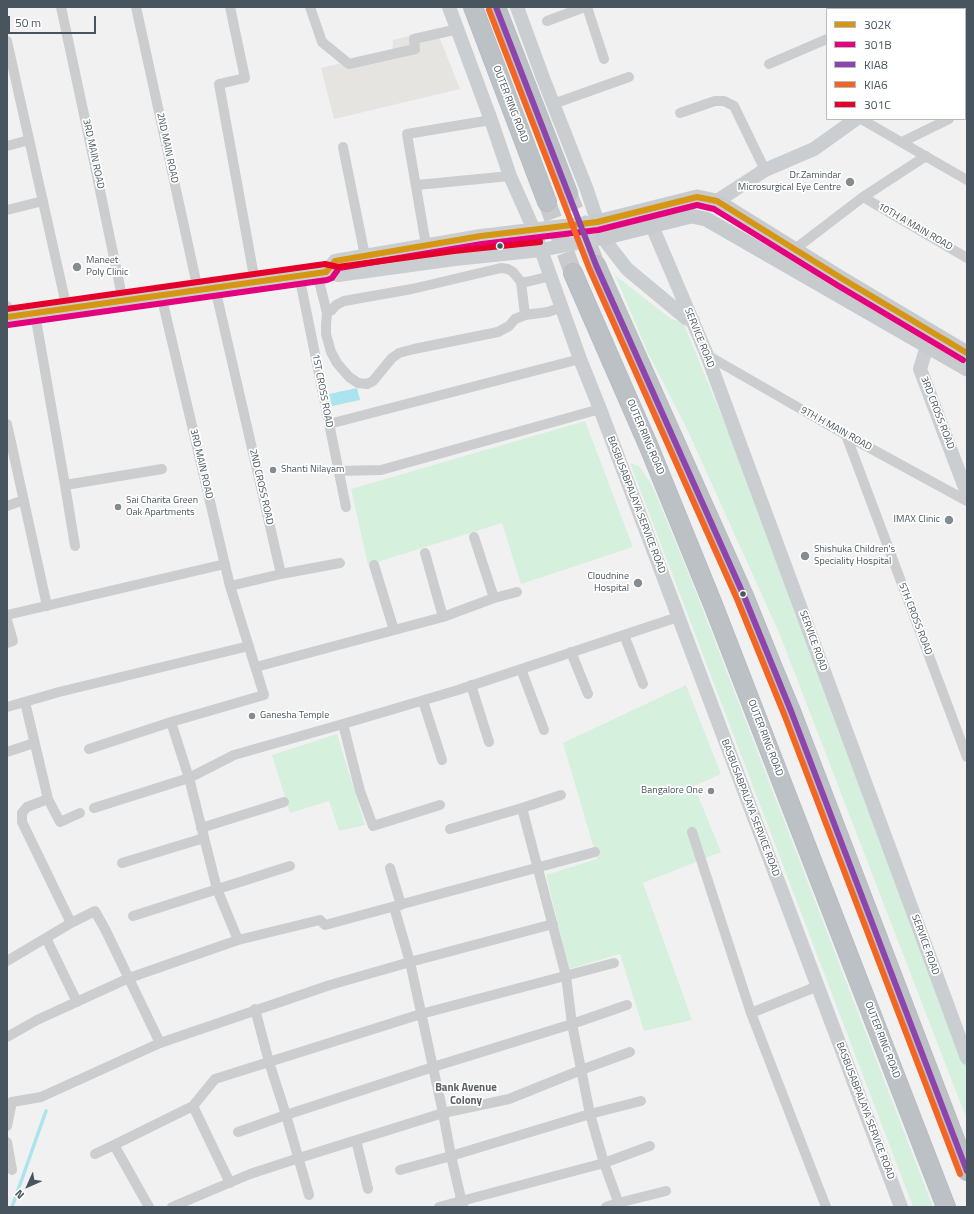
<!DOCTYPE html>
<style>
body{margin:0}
#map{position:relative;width:974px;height:1214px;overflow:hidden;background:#f2f1f1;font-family:"Titillium Web",sans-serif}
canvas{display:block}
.frame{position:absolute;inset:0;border:8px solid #48555e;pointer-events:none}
.legend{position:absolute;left:826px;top:8px;width:140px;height:112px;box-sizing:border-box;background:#fff;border:1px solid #b6bbbf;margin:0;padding:5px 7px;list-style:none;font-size:12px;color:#48555e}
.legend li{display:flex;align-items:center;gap:8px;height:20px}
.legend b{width:20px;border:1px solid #b6bbbf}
.north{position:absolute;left:8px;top:1166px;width:40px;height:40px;-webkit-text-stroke:3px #fff;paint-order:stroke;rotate:225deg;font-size:11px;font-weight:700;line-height:16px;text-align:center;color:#48555e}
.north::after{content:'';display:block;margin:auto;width:14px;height:18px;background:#48555e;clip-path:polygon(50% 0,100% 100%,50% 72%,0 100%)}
.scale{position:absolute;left:8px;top:16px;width:88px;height:18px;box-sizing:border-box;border:2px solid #48555e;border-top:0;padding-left:5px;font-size:12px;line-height:14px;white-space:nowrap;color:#48555e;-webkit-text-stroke:3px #fff;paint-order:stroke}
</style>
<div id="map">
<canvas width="974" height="1214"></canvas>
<div class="frame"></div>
<ul class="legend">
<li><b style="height:5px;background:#d49613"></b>302K</li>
<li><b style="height:5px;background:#e5007d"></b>301B</li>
<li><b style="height:5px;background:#8e44ad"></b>KIA8</li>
<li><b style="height:5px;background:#f26522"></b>KIA6</li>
<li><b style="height:5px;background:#e4002b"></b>301C</li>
</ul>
<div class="north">N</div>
<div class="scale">50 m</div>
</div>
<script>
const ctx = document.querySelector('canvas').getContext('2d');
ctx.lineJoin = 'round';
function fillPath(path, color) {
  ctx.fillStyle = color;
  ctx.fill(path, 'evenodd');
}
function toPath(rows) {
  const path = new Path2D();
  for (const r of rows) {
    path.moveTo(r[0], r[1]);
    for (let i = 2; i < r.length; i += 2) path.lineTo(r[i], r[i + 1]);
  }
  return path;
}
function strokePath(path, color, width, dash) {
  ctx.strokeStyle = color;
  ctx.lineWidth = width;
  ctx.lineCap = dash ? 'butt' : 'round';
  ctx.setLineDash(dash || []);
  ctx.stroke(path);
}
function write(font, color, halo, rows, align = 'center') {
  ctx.font = font + ' "Titillium Web",sans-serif';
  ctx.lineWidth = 3.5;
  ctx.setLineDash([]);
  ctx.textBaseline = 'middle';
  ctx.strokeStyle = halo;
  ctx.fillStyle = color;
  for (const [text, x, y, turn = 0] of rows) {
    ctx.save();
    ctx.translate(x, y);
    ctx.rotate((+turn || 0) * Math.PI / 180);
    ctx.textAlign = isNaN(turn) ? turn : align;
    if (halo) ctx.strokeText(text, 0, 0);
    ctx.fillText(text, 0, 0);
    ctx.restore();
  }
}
const commercial = toPath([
 [436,29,460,89,334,119,321,68,392,51,393,40]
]);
const green = toPath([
 [615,275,671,319,683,322,749,483,967,1060,967,1120,780,635,687,429,648,353],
 [585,421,633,547,521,584,502,523,368,565,351,489],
 [630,463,639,466,652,485,696,592,933,1207,913,1207],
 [686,685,721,774,694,786,721,852,643,883,692,1020,644,1031,620,954,569,969,546,875,597,859,563,743],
 [337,734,365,825,339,831,329,801,290,813,272,755]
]);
const water = toPath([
 [357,388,360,400,332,406,329,394]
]);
const stream = toPath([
 [12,1207,46,1111]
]);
const highwayTunnel = toPath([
 [568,193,596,265],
 [547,202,573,273]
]);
const street = toPath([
 [61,7,92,152,123,301],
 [136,7,198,290],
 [230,7,245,78,219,84,255,282],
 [310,7,322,42,349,64,415,49,414,39,458,29],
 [587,7,604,59],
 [928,7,929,9],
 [896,9,901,7],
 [547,21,585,7],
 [7,41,67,309],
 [769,64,827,39],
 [553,104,629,77],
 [965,111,967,110],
 [680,113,715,101,724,101,734,106,765,170],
 [861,119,967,180],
 [902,142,949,119],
 [7,146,29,140],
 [343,147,365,256],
 [417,185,510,176],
 [863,197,967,258],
 [7,210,43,201],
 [426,245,407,134,491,120],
 [795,249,863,197,926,156],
 [317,273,327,313,326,326,326,334,331,352,337,363,349,377,358,383,367,384,373,381,387,364,392,358,399,353,414,349,498,332,509,326,515,319,525,315,548,312,562,307],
 [299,275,346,507],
 [521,282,526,282,551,276],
 [161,295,230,586],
 [7,306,10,317],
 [327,313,332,310,336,305,344,301,412,289,501,268,508,269,513,272,521,282,525,315],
 [35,314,65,485,162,469],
 [707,355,846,435,967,501],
 [7,424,47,606],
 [329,424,580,359],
 [846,435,967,757],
 [339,471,381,470,600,409],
 [65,485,75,546],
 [7,506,24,500],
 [425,553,443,617],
 [374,565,394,630],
 [281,574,340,563],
 [494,598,517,592],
 [7,615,225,564],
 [7,620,13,641,7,643],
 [624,635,643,684],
 [571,652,588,694],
 [256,667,443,617,494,598,474,537],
 [521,669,544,730],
 [471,685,489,742],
 [423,701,442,760],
 [25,702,48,799,60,822,80,813],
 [7,707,59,692,249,646],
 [89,749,171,722],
 [7,752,34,743],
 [561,795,522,808,566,976,572,1024,590,1114,604,1163,620,1207],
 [48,799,27,807,22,813,22,822,71,923],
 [440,805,373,826,360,791,343,724,458,690,678,617],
 [94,808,189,778,234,755,343,724],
 [201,828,284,802],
 [450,829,522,808],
 [692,832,751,1013,826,1207],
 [122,863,204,838],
 [390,868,401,905],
 [394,907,410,962,443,1113,451,1156,463,1207],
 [133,916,290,866],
 [46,938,77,1002],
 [238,940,320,920,325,925,595,852],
 [7,961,71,923,95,911,106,931,160,1043],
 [255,1009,269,1062,286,1115,309,1195],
 [751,1013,818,986],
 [7,1037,37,1020,129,978,238,940,217,889,189,778,171,722,264,695,230,586,281,574,215,288],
 [193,1106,230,1183],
 [7,1126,12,1102,41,1097,160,1043,330,985,410,962,553,924],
 [238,1132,286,1115,433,1067,572,1024,627,1005],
 [356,1140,368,1189],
 [7,1142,12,1170],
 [95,1154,114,1145],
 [400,1170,451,1156,590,1114,641,1101],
 [149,1207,114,1145,193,1106,215,1079,421,1014,614,963],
 [172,1207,250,1174,299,1158,443,1113,509,1099,581,1070,630,1052],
 [439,1207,604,1163,650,1146],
 [606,1207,618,1203,666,1191]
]);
const secondary = toPath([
 [449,7,491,120,510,176,534,230,580,359,600,409,901,1207],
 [517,7,543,78,587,190,603,238,627,269,686,318,693,321],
 [965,26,967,25],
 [717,201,765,170,814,149,856,119],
 [652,226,707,355,967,1058],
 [326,272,335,261,481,236,597,222],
 [7,317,326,272,338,275,455,259,541,250,603,238],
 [932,336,927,346,920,369,967,493]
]);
const primary = toPath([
 [597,222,697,197,717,201,841,278,967,353],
 [603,238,691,216,706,219,967,369]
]);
const highway = toPath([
 [473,7,547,202],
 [496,7,568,193],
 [596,265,744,596,773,668,791,711,967,1171],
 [573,273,649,447,714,607,946,1207]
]);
const bus1 = toPath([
 [7,317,326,272,335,261,481,236,597,222,697,197,717,201,841,278,967,353]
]);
const bus2 = toPath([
 [8,325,327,280,332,278,339,268,482,244,598,230,697,205,714,209,837,285,963,360]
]);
const bus3 = toPath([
 [496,7,596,265,744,596,791,711,967,1171]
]);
const bus4 = toPath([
 [489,10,589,268,737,599,784,714,960,1174]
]);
const bus5 = toPath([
 [7,309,325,264,338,267,454,251,540,242]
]);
const markers = [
 [850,182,5,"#848c91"],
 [500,246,3.5,"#48555e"],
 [77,267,5,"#848c91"],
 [273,470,4,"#848c91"],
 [118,507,4,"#848c91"],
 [949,520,5,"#848c91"],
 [805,556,5,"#848c91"],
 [638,583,5,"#848c91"],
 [743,594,3.5,"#48555e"],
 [252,716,4,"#848c91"],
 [711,791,4,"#848c91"]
];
const streetNames = [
 ["OUTER RING ROAD",510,104,69],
 ["2ND MAIN ROAD",167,148,78],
 ["3RD MAIN ROAD",93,154,78],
 ["10TH A MAIN ROAD",915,227,30],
 ["SERVICE ROAD",699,338,68],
 ["1ST CROSS ROAD",322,391,79],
 ["3RD CROSS ROAD",937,413,69],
 ["9TH H MAIN ROAD",836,429,29],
 ["OUTER RING ROAD",645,437,67],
 ["3RD MAIN ROAD",201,464,77],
 ["2ND CROSS ROAD",261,487,77],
 ["BASBUSABPALAYA SERVICE ROAD",636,505,69],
 ["5TH CROSS ROAD",915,619,69],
 ["SERVICE ROAD",813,641,70],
 ["OUTER RING ROAD",765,738,69],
 ["BASBUSABPALAYA SERVICE ROAD",750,808,69],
 ["SERVICE ROAD",925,945,70],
 ["OUTER RING ROAD",882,1040,69],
 ["BASBUSABPALAYA SERVICE ROAD",865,1111,69]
];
const poiNames = [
 ["Dr.Zamindar",841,176,"right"],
 ["Microsurgical Eye Centre",841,188,"right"],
 ["Maneet",86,261],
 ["Poly Clinic",86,273],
 ["Shanti Nilayam",281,470],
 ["Sai Charita Green",126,501],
 ["Oak Apartments",126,513],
 ["IMAX Clinic",940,520,"right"],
 ["Shishuka Children's",814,550],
 ["Speciality Hospital",814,562],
 ["Cloudnine",629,577,"right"],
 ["Hospital",629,589,"right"],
 ["Ganesha Temple",260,716],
 ["Bangalore One",703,791,"right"]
];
const neighbourhoodNames = [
 ["Bank Avenue",466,1088],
 ["Colony",466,1101]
];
fillPath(commercial, '#e6e4e0');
fillPath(green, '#d6f0de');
fillPath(water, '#abe4ee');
strokePath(stream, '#abe4ee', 3.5);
strokePath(highwayTunnel, '#c8cacc', 18, [18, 9]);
strokePath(highway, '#b6bcc1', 20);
strokePath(street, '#cbcdcf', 10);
strokePath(secondary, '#cbced1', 14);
strokePath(primary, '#c7cbce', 15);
strokePath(highway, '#bcc1c6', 18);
strokePath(bus1, '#d49613', 6);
strokePath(bus2, '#e5007d', 6);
strokePath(bus3, '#8e44ad', 6);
strokePath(bus4, '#f26522', 6);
strokePath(bus5, '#e4002b', 6);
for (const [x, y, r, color] of markers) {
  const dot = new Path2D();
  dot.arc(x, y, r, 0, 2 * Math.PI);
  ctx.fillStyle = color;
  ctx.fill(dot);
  strokePath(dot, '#fff', 1.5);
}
write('10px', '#48555e', '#fff', streetNames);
write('10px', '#48555e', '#fff', poiNames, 'left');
write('bold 11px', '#5d6165', '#fff', neighbourhoodNames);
</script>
